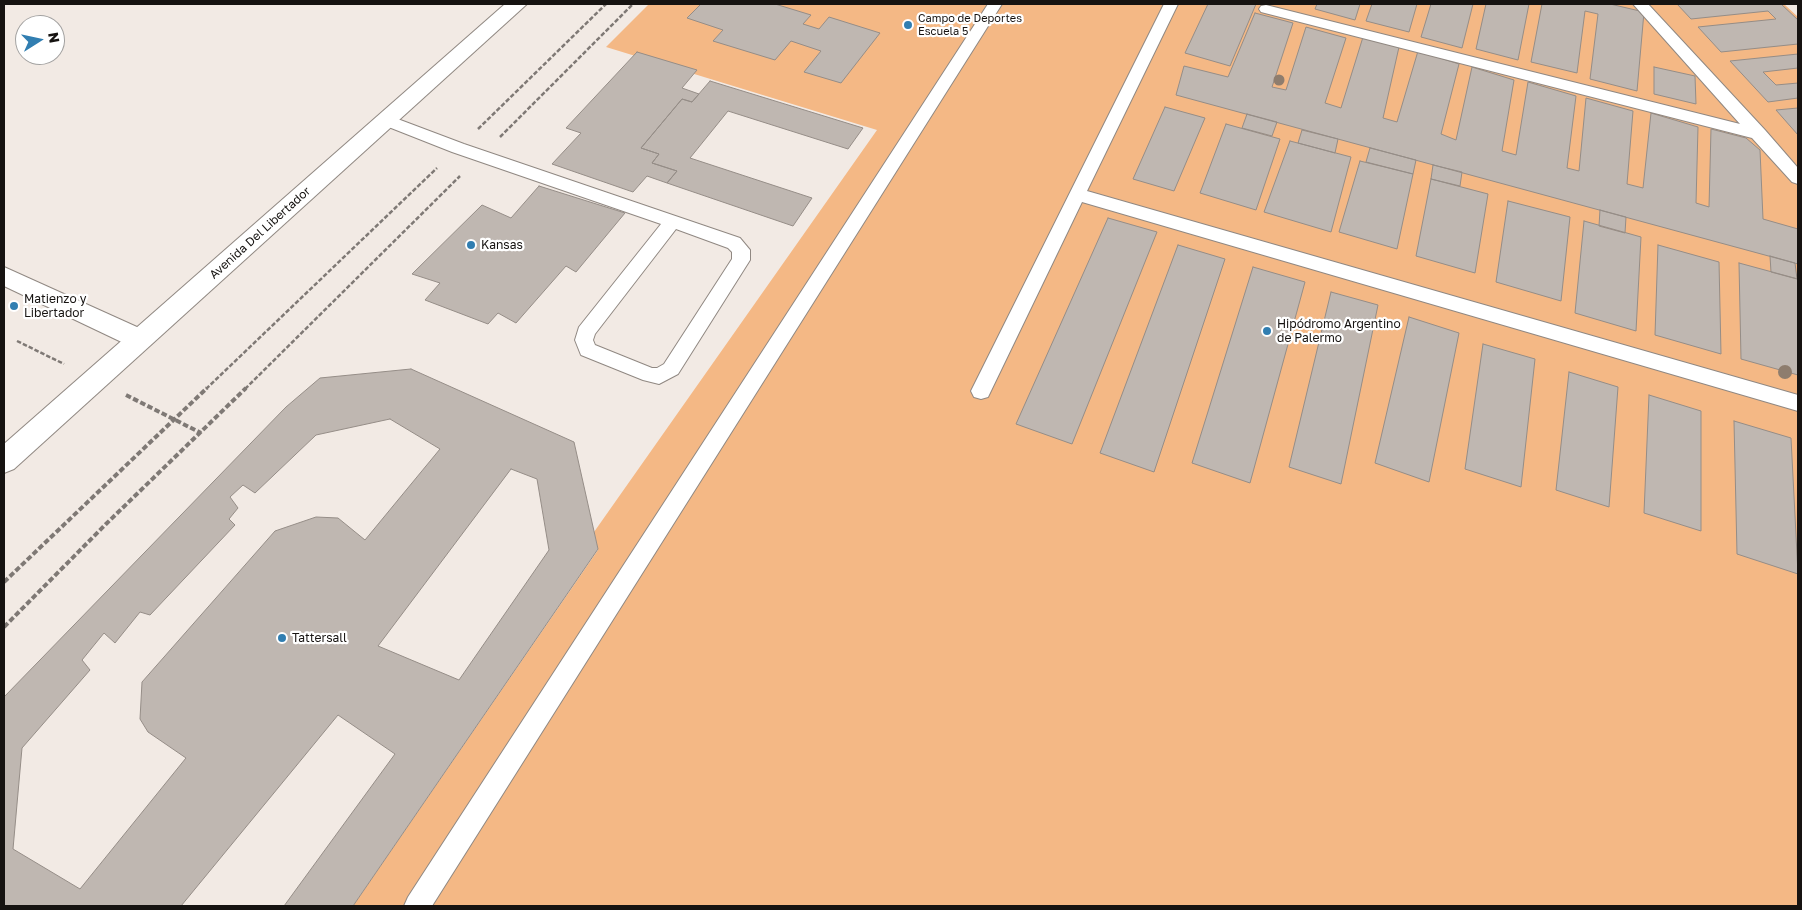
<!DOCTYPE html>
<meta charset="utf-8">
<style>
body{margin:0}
#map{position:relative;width:1802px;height:910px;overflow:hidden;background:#f2eae4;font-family:"Golos Text",sans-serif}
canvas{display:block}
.frame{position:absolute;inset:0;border:5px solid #161311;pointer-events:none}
.north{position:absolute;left:15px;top:15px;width:50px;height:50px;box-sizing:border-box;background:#fff;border:1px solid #a2a1a0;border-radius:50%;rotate:80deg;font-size:14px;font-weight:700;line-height:20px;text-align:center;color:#161311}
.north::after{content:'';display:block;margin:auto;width:18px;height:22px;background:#317eb1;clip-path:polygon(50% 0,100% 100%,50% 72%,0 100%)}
</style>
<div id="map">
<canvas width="1802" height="910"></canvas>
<div class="frame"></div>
<div class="north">N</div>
</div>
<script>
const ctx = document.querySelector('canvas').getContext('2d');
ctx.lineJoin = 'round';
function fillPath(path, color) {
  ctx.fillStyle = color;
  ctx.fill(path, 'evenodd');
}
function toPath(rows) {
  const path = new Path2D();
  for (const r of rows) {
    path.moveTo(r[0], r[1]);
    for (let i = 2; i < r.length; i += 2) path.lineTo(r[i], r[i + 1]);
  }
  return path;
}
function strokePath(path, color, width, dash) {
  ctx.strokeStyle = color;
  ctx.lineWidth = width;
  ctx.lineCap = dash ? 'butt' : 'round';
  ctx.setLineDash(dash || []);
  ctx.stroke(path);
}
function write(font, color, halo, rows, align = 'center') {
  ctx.font = font + ' "Golos Text",sans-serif';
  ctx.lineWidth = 4.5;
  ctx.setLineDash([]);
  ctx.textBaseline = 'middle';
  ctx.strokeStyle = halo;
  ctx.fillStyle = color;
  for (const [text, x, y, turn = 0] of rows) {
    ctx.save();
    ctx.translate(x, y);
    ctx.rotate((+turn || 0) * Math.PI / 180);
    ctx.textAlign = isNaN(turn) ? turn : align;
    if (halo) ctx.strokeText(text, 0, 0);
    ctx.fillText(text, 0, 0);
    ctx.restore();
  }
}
const green = toPath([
 [649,4,1784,4,1798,17,1798,906,353,906,598,550,594,532,877,130,606,47]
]);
const building = toPath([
 [701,4,775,4,811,15,803,24,819,29,829,17,880,33,841,83,804,72,821,51,791,41,775,60,713,41,723,30,687,18,701,4],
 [1208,4,1256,4,1230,66,1185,53,1208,4],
 [1317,4,1360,4,1355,20,1315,9,1317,4],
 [1372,4,1417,4,1409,32,1366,21,1372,4],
 [1431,4,1473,4,1462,48,1421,37,1431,4],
 [1486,4,1529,4,1518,60,1476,49,1486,4],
 [1542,4,1610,4,1644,12,1637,91,1590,79,1598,14,1585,11,1577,73,1531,62,1542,4],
 [1677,4,1781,4,1798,20,1798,44,1721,52,1698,27,1776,19,1768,11,1691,19,1677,4],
 [1255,13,1293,23,1272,87,1286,90,1306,27,1346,38,1325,103,1341,108,1363,37,1399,47,1383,118,1397,122,1418,51,1459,64,1441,134,1456,140,1472,67,1514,80,1502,151,1516,155,1528,82,1576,96,1567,168,1579,171,1586,98,1633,111,1627,184,1643,188,1651,113,1698,127,1696,203,1709,207,1711,129,1746,138,1760,150,1763,219,1798,229,1798,264,1176,95,1184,66,1228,77,1255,13],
 [637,52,697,70,682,88,699,94,692,102,682,99,641,148,659,154,652,163,677,171,667,183,647,176,633,192,552,164,581,133,566,128,637,52],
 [1798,54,1798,68,1763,72,1776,85,1798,83,1798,98,1768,102,1730,61,1798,54],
 [1654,67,1695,76,1696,104,1654,94,1654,67],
 [710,81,863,128,848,149,728,111,690,158,812,198,793,226,667,183,677,171,652,163,659,154,641,148,682,99,692,102,710,81],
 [1165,107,1205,118,1174,191,1133,179,1165,107],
 [1798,108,1798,135,1776,110,1798,108],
 [1247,114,1277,122,1272,136,1242,128,1247,114],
 [1226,124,1280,139,1256,210,1200,193,1226,124],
 [1302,130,1338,139,1335,153,1298,143,1302,130],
 [1290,141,1351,157,1331,232,1264,212,1290,141],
 [1370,148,1416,160,1413,174,1366,162,1370,148],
 [1360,161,1413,174,1397,249,1339,232,1360,161],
 [1433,165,1462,172,1460,186,1431,179,1433,165],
 [1431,179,1488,194,1475,273,1416,256,1431,179],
 [539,186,625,213,576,272,566,266,516,323,498,313,488,324,425,300,440,283,412,274,482,205,511,218,539,186],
 [1508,201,1570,217,1561,301,1496,282,1508,201],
 [1600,210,1626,217,1625,233,1599,226,1600,210],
 [1108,218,1157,232,1072,444,1016,424,1108,218],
 [1584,221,1641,237,1636,331,1575,313,1584,221],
 [1178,245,1225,259,1154,472,1100,453,1178,245],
 [1658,245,1719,262,1721,354,1655,335,1658,245],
 [1770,256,1795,263,1797,279,1771,272,1770,256],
 [1739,263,1798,279,1798,375,1741,359,1739,263],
 [1253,267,1305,282,1250,483,1192,463,1253,267],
 [1331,292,1378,305,1341,484,1289,467,1331,292],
 [1409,317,1459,333,1429,482,1375,463,1409,317],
 [1483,344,1535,359,1521,487,1465,469,1483,344],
 [411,369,574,442,598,549,353,906,284,906,395,754,338,715,181,906,4,906,4,697,286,407,320,378,411,369],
 [390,419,440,449,365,540,338,518,316,517,275,531,142,682,140,719,148,732,186,758,80,889,13,849,22,748,90,670,82,660,104,633,115,643,140,612,150,615,235,525,229,519,238,508,230,497,243,485,255,493,316,435,390,419],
 [511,469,537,479,549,550,459,680,378,646,511,469],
 [1569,372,1618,387,1609,507,1556,490,1569,372],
 [1649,395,1701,411,1701,531,1644,513,1649,395],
 [1734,421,1791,438,1798,574,1737,554,1734,421]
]);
const pathFar1 = toPath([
 [478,129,606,4],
 [500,137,633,4],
 [17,341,64,364],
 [206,389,437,168],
 [245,389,460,176]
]);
const path = toPath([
 [126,395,201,433],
 [4,582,207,388],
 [4,627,106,524,246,388]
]);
const service = toPath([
 [988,4,1002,4,432,906,404,906,408,897,988,4],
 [1164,4,1178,4,1087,191,1798,395,1798,411,1082,202,988,397,981,399,974,397,971,391,1164,4],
 [1633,4,1648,4,1765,130,1798,168,1798,184,1792,182,1752,138,1261,12,1259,9,1261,6,1266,5,1740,124,1633,4],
 [387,115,464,144,740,238,750,250,750,260,678,374,659,384,643,380,581,355,575,340,579,327,661,224,452,152,381,124,379,120,381,116,387,115],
 [676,229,728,248,732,252,732,259,664,364,657,368,652,368,595,345,593,340,595,334,676,229]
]);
const minor = toPath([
 [4,267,148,332,152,339,148,346,139,349,130,346,4,286,4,267]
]);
const primary = toPath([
 [505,4,527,4,14,469,4,473,4,444,505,4]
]);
const trees = [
 [1279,80,5.5],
 [1785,372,7]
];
const markers = [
 [908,25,5,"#317eb1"],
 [471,245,5,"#317eb1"],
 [14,306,5,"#317eb1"],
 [1267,331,5,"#317eb1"],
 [282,638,5,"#317eb1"]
];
const farPoinames = [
 ["Campo de Deportes",918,19],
 ["Escuela 5",918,32]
];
const streetNames = [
 ["Avenida Del Libertador",260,233,-42]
];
const poiNames = [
 ["Kansas",481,245],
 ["Matienzo y",24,299],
 ["Libertador",24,313],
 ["Hipódromo Argentino",1277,324],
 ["de Palermo",1277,338],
 ["Tattersall",292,638]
];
fillPath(green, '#f4b885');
fillPath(building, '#bfb7b1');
strokePath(building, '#958d87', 1);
strokePath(service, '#908882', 2);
strokePath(minor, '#908882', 2);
strokePath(primary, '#908882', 2);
strokePath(pathFar1, '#7f7975', 2.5, [4.5, 2]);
strokePath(path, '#7f7975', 4, [5.5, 2.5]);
fillPath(service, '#fff');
fillPath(minor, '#fff');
fillPath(primary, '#fff');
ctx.fillStyle = '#8e7d6e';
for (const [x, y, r] of trees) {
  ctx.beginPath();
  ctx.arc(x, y, r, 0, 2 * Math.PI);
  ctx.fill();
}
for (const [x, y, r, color] of markers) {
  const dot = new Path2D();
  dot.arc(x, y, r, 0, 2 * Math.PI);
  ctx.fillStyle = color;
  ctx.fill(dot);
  strokePath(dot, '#fff', 2);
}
write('11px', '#161311', '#fff', farPoinames, 'left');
write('12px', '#161311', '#fff', streetNames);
write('12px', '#161311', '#fff', poiNames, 'left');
</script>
